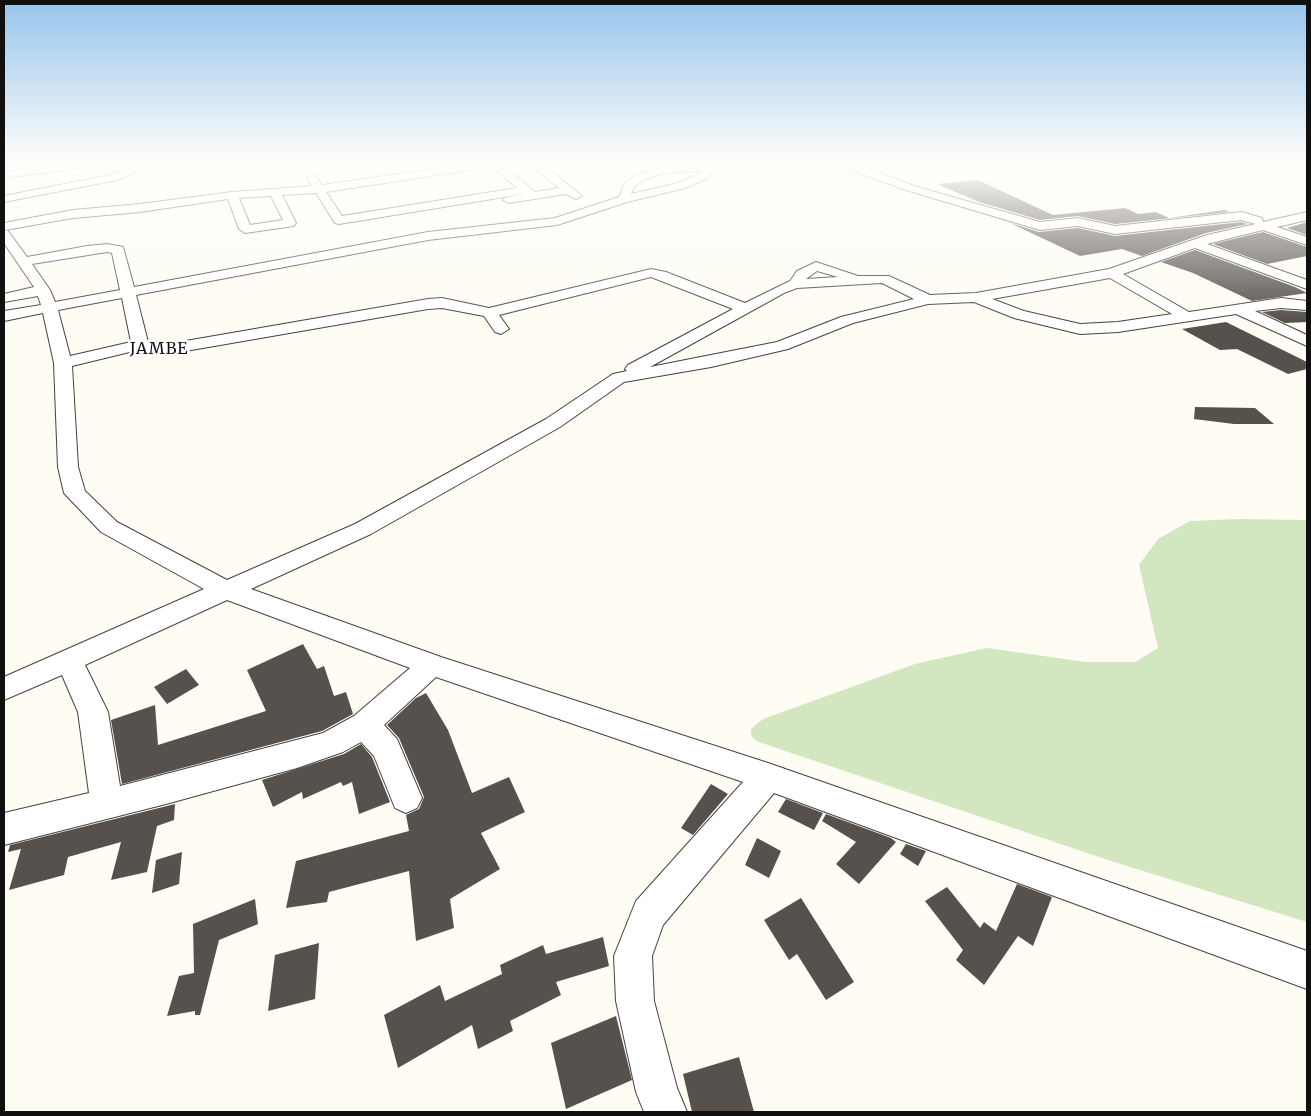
<!DOCTYPE html>
<style>
body{margin:0}
#map{position:relative;width:1311px;height:1116px;overflow:hidden;background:#fefcf3;font-family:Merriweather,serif}
canvas{display:block}
.frame{position:absolute;inset:0;border:5px solid #101010;pointer-events:none}
</style>
<div id="map">
<canvas width="1311" height="1116"></canvas>
<div class="frame"></div>
</div>
<script>
const ctx = document.querySelector('canvas').getContext('2d');
ctx.lineJoin = 'round';
function fillPath(path, color) {
  ctx.fillStyle = color;
  ctx.fill(path, 'evenodd');
}
function toPath(rows) {
  const path = new Path2D();
  for (const r of rows) {
    path.moveTo(r[0], r[1]);
    for (let i = 2; i < r.length; i += 2) path.lineTo(r[i], r[i + 1]);
  }
  return path;
}
function strokePath(path, color, width, dash) {
  ctx.strokeStyle = color;
  ctx.lineWidth = width;
  ctx.lineCap = dash ? 'butt' : 'round';
  ctx.setLineDash(dash || []);
  ctx.stroke(path);
}
function write(font, color, halo, rows, align = 'center') {
  ctx.font = font + ' Merriweather,serif';
  ctx.lineWidth = 5;
  ctx.setLineDash([]);
  ctx.textBaseline = 'middle';
  ctx.strokeStyle = halo;
  ctx.fillStyle = color;
  for (const [text, x, y, turn = 0] of rows) {
    ctx.save();
    ctx.translate(x, y);
    ctx.rotate((+turn || 0) * Math.PI / 180);
    ctx.textAlign = isNaN(turn) ? turn : align;
    if (halo) ctx.strokeText(text, 0, 0);
    ctx.fillText(text, 0, 0);
    ctx.restore();
  }
}
const green = toPath([
 [1239,519,1307,520,1307,922,1111,861,756,741,751,735,751,729,763,719,915,664,987,648,1086,662,1135,662,1158,648,1139,565,1158,539,1190,521]
]);
const building = toPath([
 [978,180,1053,215,1125,208,1138,214,1156,212,1169,218,1225,210,1229,212,1115,224,1078,216,1040,220,979,202,937,184],
 [1241,222,1248,224,1206,233,1142,256,1122,249,1080,256,1010,223,1039,232,1078,228,1115,236],
 [1307,222,1307,235,1287,228],
 [1263,232,1307,247,1307,256,1267,264,1213,244],
 [1195,250,1295,287,1307,293,1252,301,1193,273,1161,262],
 [1281,310,1307,312,1307,322,1285,323,1262,312],
 [1226,322,1307,362,1307,369,1288,374,1237,349,1220,350,1182,329],
 [1195,407,1255,408,1274,424,1234,424,1194,419],
 [303,644,317,669,324,666,334,696,346,692,353,714,322,731,122,784,111,720,155,705,158,745,266,711,247,670],
 [186,669,199,685,167,704,154,687],
 [426,693,448,730,472,793,509,777,525,812,481,833,500,869,450,899,454,928,416,941,409,871,329,892,327,902,286,908,296,861,409,831,406,815,419,809,424,797,399,738,387,725,416,698],
 [361,744,372,757,390,802,359,814,352,782,343,786,341,782,303,799,302,792,273,807,262,780,344,754],
 [711,784,728,794,693,835,681,828],
 [786,799,823,813,814,830,778,812],
 [175,804,174,820,157,826,147,872,111,880,121,842,68,857,64,875,9,890,21,849,8,852,10,845],
 [826,814,891,838,896,842,859,884,836,864,856,842,822,821],
 [757,838,781,851,769,878,745,865],
 [906,844,926,851,918,866,900,854],
 [182,852,179,884,152,893,156,860],
 [1017,884,1052,897,1033,946,1018,936,984,985,956,960,963,950,925,901,947,887,980,928,984,922,996,931],
 [801,898,854,982,826,1000,797,954,789,960,764,920],
 [255,899,258,924,219,940,200,1015,195,1015,195,1011,167,1016,179,976,194,973,193,924],
 [603,937,609,966,556,982,561,995,510,1021,513,1031,478,1049,472,1025,398,1068,384,1015,440,985,445,1001,502,974,500,965,543,945,546,954],
 [319,943,315,999,268,1011,275,955],
 [616,1016,632,1080,566,1109,551,1043],
 [739,1057,754,1112,692,1112,683,1074]
]);
const minor = toPath([
 [54,165,84,165,79,168,4,178,4,172,54,165],
 [131,165,142,165,133,174,117,180,4,202,4,196,110,175,131,165],
 [461,165,488,165,483,168,326,192,342,216,517,188,491,165,503,165,535,192,559,188,531,165,543,165,582,196,576,199,566,194,509,203,503,200,505,198,523,194,339,224,335,223,316,193,282,195,296,223,294,226,245,233,239,229,228,199,140,212,73,218,5,230,8,231,27,257,87,246,107,244,123,247,134,287,428,232,555,218,619,197,625,183,635,176,659,168,744,165,739,168,713,170,708,178,685,188,627,202,557,225,428,240,136,295,148,342,174,343,428,299,442,298,489,308,651,269,666,272,745,303,790,281,797,271,816,262,858,276,889,276,930,295,976,293,1109,269,1207,235,1256,224,1241,220,1115,234,1078,226,1040,230,906,190,837,165,859,165,914,186,1040,222,1078,218,1115,226,1242,212,1262,218,1263,222,1307,212,1307,220,1277,227,1307,237,1307,245,1263,230,1207,244,1307,280,1307,289,1195,248,1123,274,1189,312,1281,298,1307,301,1307,310,1281,308,1255,311,1307,335,1307,346,1236,314,1118,332,1080,334,1014,318,974,302,928,304,853,323,788,349,711,367,624,382,560,427,371,534,251,589,441,657,768,763,1307,951,1307,989,774,793,663,925,652,956,654,1001,677,1088,687,1112,644,1112,636,1092,616,1001,614,956,636,901,743,782,436,677,384,725,397,739,422,798,417,808,406,813,395,808,374,756,361,742,343,752,297,768,166,804,4,845,4,813,89,793,78,712,62,675,4,700,4,677,204,589,101,532,64,493,58,467,54,363,43,313,4,321,4,311,41,305,38,296,4,302,4,294,34,287,4,243,4,223,73,210,140,204,232,192,312,186,307,178,312,175,316,176,322,185,461,165],
 [702,171,700,174,678,183,631,194,634,187,643,180,664,173,702,171],
 [271,196,283,220,250,225,239,198,271,196],
 [107,252,112,253,120,290,55,302,50,290,32,264,107,252],
 [817,271,838,277,806,279,817,271],
 [651,277,733,309,628,365,625,369,627,371,613,374,546,419,355,524,227,580,117,522,85,491,78,467,72,366,138,350,146,353,174,353,428,309,442,308,484,316,495,332,501,334,509,329,499,315,651,277],
 [1110,278,1172,314,1118,322,1080,324,1024,311,992,299,1110,278],
 [882,283,914,299,841,317,777,342,650,367,784,293,797,288,882,283],
 [122,298,131,342,70,356,58,310,122,298],
 [227,600,410,668,354,716,323,733,120,786,108,712,85,665,227,600]
]);
const farQuarternames = [
 ["JAMBE",159,349]
];
fillPath(green, '#d2e6bf');
fillPath(building, '#57514d');
strokePath(minor, '#434343', 2);
fillPath(minor, '#fff');
const sky = ctx.createLinearGradient(0, 0, 0, 321);
sky.addColorStop(0, '#96c4ec');
sky.addColorStop(0.51, '#fffefa');
sky.addColorStop(1, '#fffefa00');
ctx.fillStyle = sky;
ctx.fillRect(0, 0, 1311, 321);
ctx.letterSpacing = '1px';
write('16px', '#101010', '#fff', farQuarternames);
ctx.letterSpacing = '0px';
</script>
